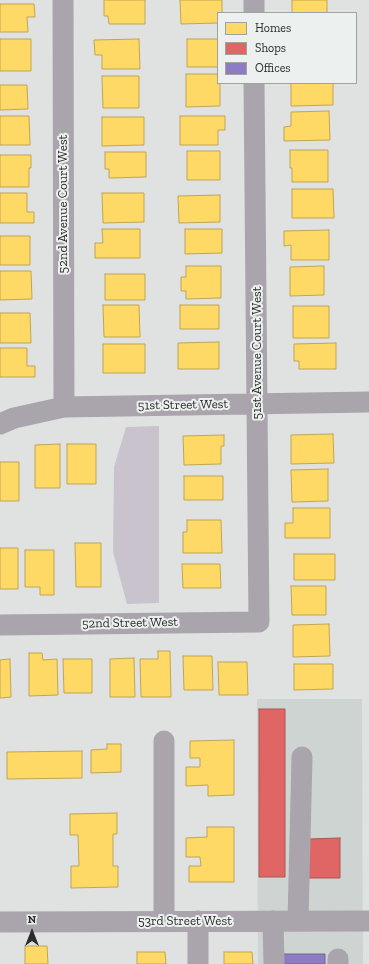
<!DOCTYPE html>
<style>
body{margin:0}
#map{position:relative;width:369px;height:964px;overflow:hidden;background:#e0e2e1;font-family:"Zilla Slab",serif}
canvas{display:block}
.legend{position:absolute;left:217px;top:12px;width:140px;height:72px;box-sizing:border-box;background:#ecf0ef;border:1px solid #9ea2a1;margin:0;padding:5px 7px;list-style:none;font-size:12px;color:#2a2c2b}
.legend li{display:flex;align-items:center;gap:8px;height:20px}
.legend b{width:20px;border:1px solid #9ea2a1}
.north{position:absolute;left:12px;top:912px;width:40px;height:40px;-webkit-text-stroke:3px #ecf0ef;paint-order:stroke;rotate:0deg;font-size:11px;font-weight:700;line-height:16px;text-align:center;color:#2a2c2b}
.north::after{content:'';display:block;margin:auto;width:14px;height:18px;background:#2a2c2b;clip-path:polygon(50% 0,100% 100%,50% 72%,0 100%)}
</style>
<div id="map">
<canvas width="369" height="964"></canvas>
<ul class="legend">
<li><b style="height:11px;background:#ffd966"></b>Homes</li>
<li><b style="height:11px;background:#e06666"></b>Shops</li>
<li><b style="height:11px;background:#8e7cc3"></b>Offices</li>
</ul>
<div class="north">N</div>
</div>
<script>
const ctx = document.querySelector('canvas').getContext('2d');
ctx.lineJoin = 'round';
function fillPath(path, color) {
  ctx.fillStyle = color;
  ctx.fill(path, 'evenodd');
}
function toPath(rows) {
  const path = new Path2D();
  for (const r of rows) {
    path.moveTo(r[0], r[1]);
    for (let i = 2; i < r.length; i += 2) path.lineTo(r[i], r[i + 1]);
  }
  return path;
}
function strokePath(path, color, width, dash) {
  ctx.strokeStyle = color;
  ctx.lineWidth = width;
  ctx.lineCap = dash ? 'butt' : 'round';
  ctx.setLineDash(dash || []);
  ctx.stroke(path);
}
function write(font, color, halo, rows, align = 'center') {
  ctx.font = font + ' "Zilla Slab",serif';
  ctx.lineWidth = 4;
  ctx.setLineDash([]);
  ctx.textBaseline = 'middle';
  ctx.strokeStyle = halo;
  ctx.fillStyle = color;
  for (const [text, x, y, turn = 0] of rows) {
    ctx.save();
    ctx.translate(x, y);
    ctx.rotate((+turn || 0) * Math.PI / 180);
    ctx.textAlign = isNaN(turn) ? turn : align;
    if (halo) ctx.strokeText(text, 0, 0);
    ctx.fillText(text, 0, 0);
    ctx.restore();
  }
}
const built = toPath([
 [257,699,362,699,363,964,258,964]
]);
const green = toPath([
 [159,426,159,603,127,604,113,552,114,467,126,427]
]);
const homes = toPath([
 [104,0,145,0,145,24,109,24,108,16,104,16,104,0],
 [180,0,222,0,222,13,218,13,218,23,181,24,180,0],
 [292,0,327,0,327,13,292,13,292,0],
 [0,4,34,4,35,17,27,17,28,32,0,32,0,4],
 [0,39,31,39,31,71,0,71,0,39],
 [139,39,140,69,102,69,102,55,95,55,94,40,139,39],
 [187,39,218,39,218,67,187,67,187,39],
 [186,74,218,74,218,83,220,83,220,106,186,107,186,74],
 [102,76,139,76,139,108,103,108,102,76],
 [291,83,333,83,333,105,291,106,291,83],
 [0,85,27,85,28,109,0,110,0,85],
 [329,111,330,140,284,141,284,127,291,126,291,112,329,111],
 [0,116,29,116,30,145,0,145,0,116],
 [180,116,225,116,225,130,218,130,218,145,180,145,180,116],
 [102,117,144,117,144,145,102,146,102,117],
 [290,150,328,150,328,182,292,182,292,168,290,168,290,150],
 [187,151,220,151,220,180,187,180,187,151],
 [105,152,146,152,146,177,109,178,109,169,105,169,105,152],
 [0,155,31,155,31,168,29,168,29,187,0,187,0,155],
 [292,189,333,189,334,218,292,218,292,189],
 [0,193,27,193,27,212,34,212,34,223,0,223,0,193],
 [102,193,144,193,144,222,103,223,102,193],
 [220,195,220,222,179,223,178,196,220,195],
 [102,229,140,229,140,258,95,258,95,243,103,243,102,229],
 [185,229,222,229,222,253,185,254,185,229],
 [329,230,329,260,291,260,291,245,284,246,284,231,329,230],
 [0,236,30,236,30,265,0,265,0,236],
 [186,266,221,266,221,298,186,299,186,291,181,291,181,277,186,277,186,266],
 [324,266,324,295,290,296,290,267,324,266],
 [0,271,31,271,32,299,0,300,0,271],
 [105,274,145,274,145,300,105,300,105,274],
 [103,305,139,305,140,337,104,337,103,305],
 [180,305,219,305,219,329,180,329,180,305],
 [293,306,329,306,329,338,293,338,293,306],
 [0,313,30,313,31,343,0,343,0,313],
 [219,342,219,369,178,369,178,343,219,342],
 [336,343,336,369,299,369,299,361,294,361,294,344,336,343],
 [103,344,145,344,145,373,103,373,103,344],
 [0,348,27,348,27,366,35,366,35,377,0,377,0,348],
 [333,434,334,463,291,464,291,435,333,434],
 [224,435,224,446,221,446,221,464,184,465,183,436,224,435],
 [60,444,60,488,35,488,35,445,60,444],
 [67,444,96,444,96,484,67,484,67,444],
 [0,462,19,462,19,501,0,501,0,462],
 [328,469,328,501,292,502,291,470,328,469],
 [184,476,223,476,223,500,184,500,184,476],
 [293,508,330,508,330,538,285,538,285,523,293,523,293,508],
 [187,520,221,520,222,553,183,553,183,532,187,532,187,520],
 [75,543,101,543,101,587,76,587,75,543],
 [0,548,18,548,18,589,0,589,0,548],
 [25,550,54,550,54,595,40,595,40,587,25,587,25,550],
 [294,554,335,554,335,580,294,580,294,554],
 [182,564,220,564,221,588,183,588,182,564],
 [291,586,326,586,326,615,292,615,291,586],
 [329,624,330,656,293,657,293,625,329,624],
 [158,651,170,651,171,697,141,697,140,659,158,659,158,651],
 [29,653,42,653,43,660,57,659,58,695,29,696,29,653],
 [183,656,212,656,213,690,184,690,183,656],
 [134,658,135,697,110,697,110,659,134,658],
 [10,659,11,697,0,698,0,660,10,659],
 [63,659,92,659,92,693,64,693,63,659],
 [218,662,247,662,248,695,219,695,218,662],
 [294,664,333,664,333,689,294,690,294,664],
 [234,740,234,795,208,796,208,785,186,786,186,767,200,767,200,758,190,758,190,741,234,740],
 [107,744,121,744,121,772,91,773,91,750,107,749,107,744],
 [82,751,82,778,7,779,7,752,82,751],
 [117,813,117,834,113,834,113,866,118,866,118,887,71,888,71,866,79,866,78,835,70,835,70,814,117,813],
 [207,827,234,827,234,882,189,882,189,866,201,866,200,857,186,857,186,838,207,837,207,827],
 [25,946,47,946,48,964,25,964,25,946],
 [137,952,165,952,166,964,137,964,137,952],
 [224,952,252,952,253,964,224,964,224,952]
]);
const shops = toPath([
 [259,709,285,709,285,877,259,877,259,709],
 [340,838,340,878,308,878,308,839,340,838]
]);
const offices = toPath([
 [279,954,325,954,325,964,279,964,279,954]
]);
const minor = toPath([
 [63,0,64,407],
 [254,0,254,13],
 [0,424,14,418,64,407,369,402],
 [0,625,259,622,254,83],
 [164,921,164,741],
 [198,921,198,964],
 [273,921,274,964],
 [298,921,302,757],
 [0,922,369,921],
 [338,964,338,959]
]);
const streetNames = [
 ["52nd Avenue Court West",63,204,-90],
 ["51st Avenue Court West",257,353,-90],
 ["51st Street West",183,405,-1],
 ["52nd Street West",130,623,-1],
 ["53rd Street West",185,921]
];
fillPath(built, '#ced4d1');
fillPath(green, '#c9c3cd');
fillPath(homes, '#ffd966');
strokePath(homes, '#bfa554', 1);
fillPath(shops, '#e06666');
strokePath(shops, '#a95554', 1);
fillPath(offices, '#8e7cc3');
strokePath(offices, '#706495', 1);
strokePath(minor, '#aaa4ad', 21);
write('13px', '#2a2c2b', '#ecf0ef', streetNames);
</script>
